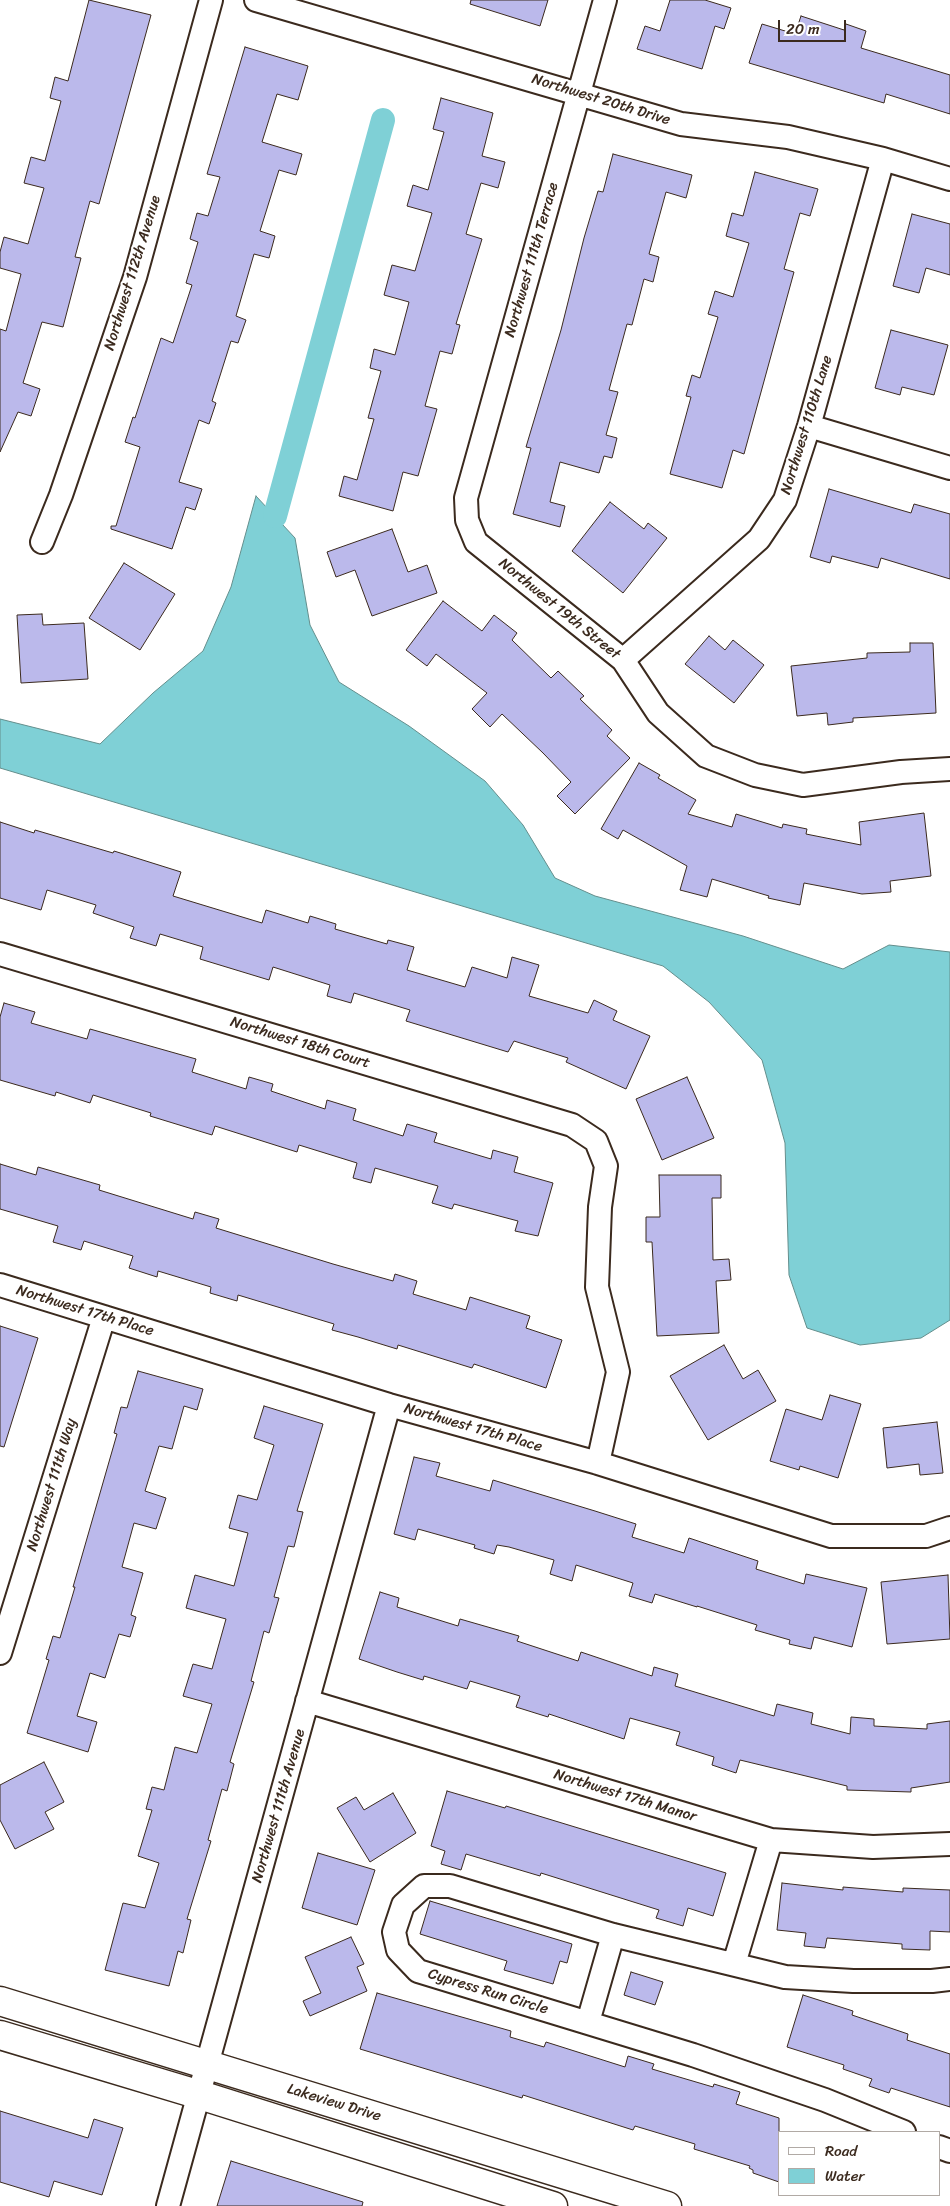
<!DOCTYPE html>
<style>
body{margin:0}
#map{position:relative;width:950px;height:2206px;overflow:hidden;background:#fff;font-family:Sriracha,sans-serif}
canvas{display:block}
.legend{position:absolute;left:778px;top:2131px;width:162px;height:65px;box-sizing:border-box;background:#fff;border:1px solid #b1aaa5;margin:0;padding:6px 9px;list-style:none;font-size:15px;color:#3b2a1e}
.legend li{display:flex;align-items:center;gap:10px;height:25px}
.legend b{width:25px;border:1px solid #b1aaa5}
.scale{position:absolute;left:778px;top:20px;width:68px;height:22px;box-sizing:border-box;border:2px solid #3b2a1e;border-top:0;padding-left:6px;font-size:15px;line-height:18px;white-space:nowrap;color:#3b2a1e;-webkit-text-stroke:4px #fff;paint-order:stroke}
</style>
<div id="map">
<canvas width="950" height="2206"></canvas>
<ul class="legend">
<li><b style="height:6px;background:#fff"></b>Road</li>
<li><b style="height:14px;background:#7fd0d6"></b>Water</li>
</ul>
<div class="scale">20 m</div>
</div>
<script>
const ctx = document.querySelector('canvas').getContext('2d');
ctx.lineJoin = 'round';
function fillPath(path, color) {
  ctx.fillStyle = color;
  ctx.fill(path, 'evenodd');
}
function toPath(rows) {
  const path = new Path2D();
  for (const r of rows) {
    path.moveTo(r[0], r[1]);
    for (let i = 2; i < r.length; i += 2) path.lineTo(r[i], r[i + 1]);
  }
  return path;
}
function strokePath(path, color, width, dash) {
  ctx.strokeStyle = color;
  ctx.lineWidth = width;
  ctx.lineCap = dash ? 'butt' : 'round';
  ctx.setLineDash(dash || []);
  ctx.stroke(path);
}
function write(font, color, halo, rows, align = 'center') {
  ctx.font = font + ' Sriracha,sans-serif';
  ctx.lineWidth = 4;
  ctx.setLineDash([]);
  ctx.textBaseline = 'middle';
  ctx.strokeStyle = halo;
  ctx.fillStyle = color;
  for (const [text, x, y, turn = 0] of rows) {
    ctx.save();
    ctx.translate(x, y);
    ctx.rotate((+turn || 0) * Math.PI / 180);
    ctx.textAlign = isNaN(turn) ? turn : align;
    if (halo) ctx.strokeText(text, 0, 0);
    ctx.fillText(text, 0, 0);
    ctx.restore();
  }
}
const water = toPath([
 [256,496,295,538,310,625,339,682,409,726,485,781,523,825,555,878,595,896,743,936,843,969,889,945,950,952,950,1320,921,1338,860,1345,807,1328,789,1275,785,1143,762,1060,709,1002,663,966,0,768,0,719,100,744,153,693,203,651,231,587,256,496]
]);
const canal = toPath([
 [275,516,383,120]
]);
const building = toPath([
 [89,0,151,15,99,204,90,201,75,257,81,258,63,327,42,322,23,383,40,389,31,416,18,412,0,452,0,329,6,331,21,274,0,268,0,252,4,237,28,244,44,188,24,183,31,157,45,161,61,101,50,98,55,77,68,81,89,0],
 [471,0,548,0,540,26,470,4,471,0],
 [670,0,705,0,731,8,724,29,715,26,702,69,637,49,645,26,660,31,670,0],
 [801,16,844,30,846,24,866,31,861,48,950,75,950,114,886,94,884,103,749,63,762,24,795,34,801,16],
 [245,47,308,66,298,100,277,94,262,142,302,154,296,175,279,170,260,231,275,236,269,258,254,254,236,316,246,320,238,343,231,341,212,401,216,403,209,424,199,420,179,482,202,489,195,510,186,507,172,549,111,529,111,526,116,526,140,447,125,442,133,417,135,418,161,338,173,343,192,285,186,283,198,242,190,239,197,213,208,216,220,177,207,174,245,47],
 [441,98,493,113,482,156,505,162,498,188,481,183,466,234,482,239,456,324,460,325,452,354,440,351,425,406,437,409,418,476,403,472,393,511,339,496,344,476,357,480,374,419,368,418,381,371,370,368,374,349,395,355,409,302,384,295,392,265,415,271,432,213,407,206,413,185,428,190,444,132,433,129,441,98],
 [613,154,692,175,686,198,666,192,649,254,659,257,653,282,644,279,632,325,627,324,609,390,618,392,606,435,617,438,612,458,604,456,599,473,560,462,550,502,565,506,560,527,513,514,531,448,526,447,561,330,584,238,598,191,603,192,613,154],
 [755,172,818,189,810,216,800,213,784,269,794,272,744,454,733,450,722,488,670,474,691,397,686,396,692,375,700,378,718,317,708,314,715,291,733,297,749,243,726,236,732,213,743,216,755,172],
 [912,214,950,224,950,275,926,268,919,293,893,286,912,214],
 [891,330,948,345,934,395,902,387,900,395,875,388,891,330],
 [829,489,911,513,914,504,950,514,950,579,881,558,878,568,832,556,830,563,810,557,829,489],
 [610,502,644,529,648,523,667,538,623,593,572,551,610,502],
 [392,529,408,572,427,565,437,593,372,616,355,570,336,577,327,552,392,529],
 [124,563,175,594,140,650,89,618,124,563],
 [443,601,482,631,494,615,517,633,512,640,551,678,558,671,584,696,580,699,612,730,607,736,630,758,575,814,557,796,571,782,543,753,502,714,490,727,472,709,487,693,436,654,427,666,406,650,443,601],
 [42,614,43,625,84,623,88,679,21,683,17,615,42,614],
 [709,636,725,650,733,640,764,665,734,703,685,664,709,636],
 [910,643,933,643,936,713,853,718,853,722,828,725,827,713,797,716,791,666,867,658,867,653,910,652,910,643],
 [639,763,660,775,658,778,696,800,688,814,732,827,736,814,782,828,783,824,807,829,806,834,861,845,859,822,924,813,931,876,890,881,891,892,862,894,804,883,800,905,768,898,769,896,712,879,707,897,680,890,687,866,623,830,618,839,601,829,639,763],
 [0,822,34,833,35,830,113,853,114,851,181,872,173,896,262,923,266,910,308,923,310,916,336,924,335,929,387,944,388,940,414,947,407,970,465,987,472,967,507,978,512,957,539,965,529,996,588,1013,594,1000,617,1011,613,1020,650,1036,626,1089,566,1062,568,1058,514,1041,508,1052,406,1021,410,1010,354,993,351,1003,327,996,330,985,273,967,269,980,200,959,203,947,160,934,156,946,130,938,134,927,93,913,96,905,47,890,41,910,0,898,0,822],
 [4,1003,35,1012,31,1023,87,1039,90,1029,196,1059,192,1072,246,1089,249,1077,273,1084,271,1091,325,1109,327,1100,356,1109,353,1120,403,1136,407,1124,437,1133,434,1142,491,1159,493,1150,518,1157,514,1172,553,1183,538,1236,515,1231,518,1221,454,1204,452,1209,432,1203,438,1186,375,1168,371,1183,353,1178,357,1163,299,1145,297,1152,215,1126,212,1135,150,1116,151,1113,93,1095,90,1103,56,1092,55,1096,0,1080,0,1017,4,1003],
 [687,1077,714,1138,662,1160,636,1099,687,1077],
 [0,1164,36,1175,38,1167,100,1185,99,1190,193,1219,195,1212,219,1219,216,1228,333,1264,393,1281,395,1274,417,1281,413,1294,466,1310,470,1297,530,1316,526,1328,562,1340,546,1388,474,1364,472,1368,398,1345,397,1349,358,1337,332,1330,334,1324,238,1295,237,1301,210,1293,211,1287,158,1271,157,1277,129,1268,133,1256,84,1241,81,1250,53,1242,58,1226,0,1209,0,1164],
 [659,1175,721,1175,721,1198,712,1198,713,1260,729,1259,731,1280,716,1281,719,1333,657,1336,652,1242,646,1242,646,1217,660,1217,659,1175],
 [0,1326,38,1338,4,1447,0,1446,0,1326],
 [724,1345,743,1379,758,1370,776,1401,708,1440,670,1376,724,1345],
 [138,1371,203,1389,197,1410,184,1406,172,1449,159,1446,145,1491,166,1498,156,1529,134,1523,122,1567,143,1573,131,1615,136,1617,130,1637,119,1634,105,1678,90,1673,77,1716,97,1722,88,1752,27,1733,49,1660,46,1659,53,1636,60,1638,75,1587,73,1587,117,1434,114,1433,121,1407,127,1408,138,1371],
 [830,1395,861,1404,838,1478,800,1466,799,1470,770,1461,786,1409,822,1420,830,1395],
 [264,1406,323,1424,297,1511,303,1512,294,1547,288,1546,274,1597,279,1598,269,1633,264,1631,251,1681,254,1682,230,1762,234,1764,227,1791,222,1789,208,1840,211,1841,187,1919,191,1920,183,1953,178,1951,169,1986,105,1970,123,1903,145,1908,159,1863,138,1856,152,1810,146,1809,152,1787,164,1790,175,1747,197,1753,212,1704,183,1696,193,1664,212,1669,226,1619,186,1608,195,1575,234,1586,248,1533,229,1528,238,1495,257,1500,274,1445,254,1438,264,1406],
 [937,1422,943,1473,920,1475,919,1464,887,1468,883,1428,937,1422],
 [414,1457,440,1463,436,1476,490,1491,493,1480,595,1511,636,1524,632,1537,684,1553,689,1538,758,1561,756,1569,804,1584,806,1574,867,1588,852,1647,814,1637,811,1649,789,1644,790,1640,755,1630,757,1625,697,1606,697,1607,655,1594,652,1603,629,1596,633,1583,576,1565,572,1581,550,1574,554,1560,509,1547,497,1545,494,1554,474,1548,475,1545,418,1529,415,1540,394,1534,414,1457],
 [948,1575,950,1639,887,1644,881,1582,948,1575],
 [380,1592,399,1598,397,1607,458,1626,460,1619,519,1636,517,1641,578,1661,581,1652,652,1676,654,1667,678,1674,675,1686,774,1716,777,1704,813,1713,811,1724,850,1734,851,1717,874,1719,874,1726,927,1729,927,1724,950,1721,950,1782,911,1788,911,1792,847,1790,847,1786,740,1760,736,1773,712,1765,714,1757,676,1745,680,1732,630,1718,624,1739,549,1714,548,1717,516,1707,520,1696,470,1681,467,1689,424,1676,423,1680,397,1672,359,1659,380,1592],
 [44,1762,64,1802,45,1812,54,1829,15,1849,0,1820,0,1785,44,1762],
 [447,1791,505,1808,506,1806,726,1873,713,1916,688,1908,683,1926,656,1918,659,1910,541,1873,540,1876,466,1854,461,1870,441,1864,445,1851,431,1846,447,1791],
 [393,1793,416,1833,370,1862,337,1808,356,1797,364,1810,393,1793],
 [318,1853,375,1870,357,1925,302,1908,318,1853],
 [782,1883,843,1890,843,1887,903,1892,903,1888,950,1890,950,1932,930,1931,930,1950,902,1949,902,1944,827,1938,825,1948,804,1946,806,1933,777,1930,782,1883],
 [430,1901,572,1944,567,1963,560,1961,553,1984,504,1970,507,1961,420,1934,430,1901],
 [351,1937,364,1964,357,1967,367,1991,310,2016,303,2001,321,1993,305,1957,351,1937],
 [631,1972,663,1982,655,2005,624,1995,631,1972],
 [377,1993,511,2031,510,2037,544,2047,546,2042,625,2067,628,2056,654,2064,652,2069,713,2087,714,2084,740,2092,736,2104,779,2118,779,2182,753,2173,753,2170,749,2168,750,2166,694,2149,695,2144,635,2126,633,2130,523,2095,522,2098,360,2049,377,1993],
 [803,1995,853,2011,852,2015,908,2034,907,2040,950,2054,950,2107,891,2088,889,2093,869,2086,872,2079,843,2069,844,2065,787,2047,803,1995],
 [0,2111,88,2138,94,2119,123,2128,102,2195,54,2181,49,2197,0,2182,0,2111],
 [231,2161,363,2202,362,2206,217,2206,231,2161]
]);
const minor = toPath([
 [256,0,681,124,788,137,883,159,950,179],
 [605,0,466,498,467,520,476,542,623,660,658,713,706,756,755,775,803,785,901,772,950,769],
 [809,426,950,468],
 [42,542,61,495,135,277,211,0],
 [623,660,759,539,785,500,809,426,883,159],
 [0,954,572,1125,596,1141,606,1166,600,1207,597,1287,618,1372,598,1463],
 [0,1285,389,1405,598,1463,831,1536,926,1536,950,1528],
 [0,1653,104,1317],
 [307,1701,771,1840,873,1847,950,1844],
 [734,1964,771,1840],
 [588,2022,613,1935],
 [904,2132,825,2100,693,2055,418,1971,398,1950,394,1932,403,1905,424,1886,450,1886,613,1935,785,1977,853,1981,932,1981,950,1979],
 [939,2147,950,2151],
 [168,2206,389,1405]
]);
const tertiary = toPath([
 [0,2001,667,2206],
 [0,2035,200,2095,553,2206]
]);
const streetNames = [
 ["Northwest 20th Drive",601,100,17],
 ["Northwest 111th Terrace",532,260,-74],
 ["Northwest 112th Avenue",133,273,-73],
 ["Northwest 110th Lane",807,425,-73],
 ["Northwest 19th Street",559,609,39],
 ["Northwest 18th Court",300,1043,17],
 ["Northwest 17th Place",85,1311,17],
 ["Northwest 17th Place",473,1428,16],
 ["Northwest 111th Way",52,1485,-73],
 ["Northwest 17th Manor",625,1796,17],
 ["Northwest 111th Avenue",279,1806,-74],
 ["Cypress Run Circle",488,1992,17],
 ["Lakeview Drive",334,2103,17]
];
fillPath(water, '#7fd0d6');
strokePath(water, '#648e8c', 1);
strokePath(canal, '#7fd0d6', 24);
fillPath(building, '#bbb9eb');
strokePath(building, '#3b2a1e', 1);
strokePath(minor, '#3b2a1e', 26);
strokePath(tertiary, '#3b2a1e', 31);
strokePath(minor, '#fff', 22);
strokePath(tertiary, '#fff', 28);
write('15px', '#3b2a1e', '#fff', streetNames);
</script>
